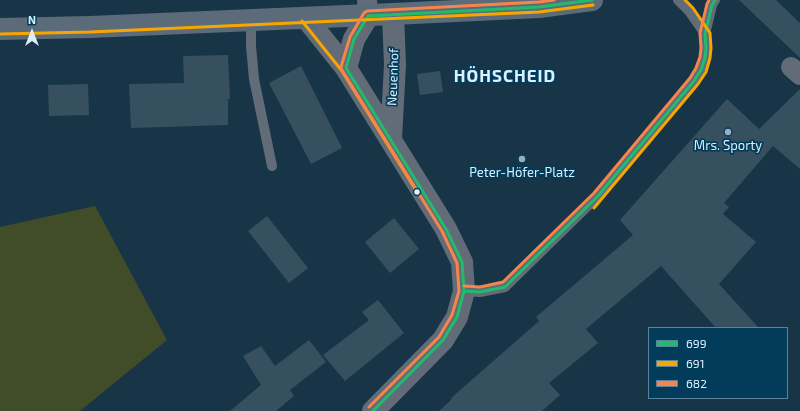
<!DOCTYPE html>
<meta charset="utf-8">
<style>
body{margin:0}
#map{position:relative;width:800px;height:411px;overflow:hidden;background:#173546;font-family:"Exo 2",sans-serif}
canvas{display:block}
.legend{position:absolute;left:648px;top:327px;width:140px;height:72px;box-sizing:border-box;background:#033b5a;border:1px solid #59839b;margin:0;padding:5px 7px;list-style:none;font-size:12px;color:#dbeffd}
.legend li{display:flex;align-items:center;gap:8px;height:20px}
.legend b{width:20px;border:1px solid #59839b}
.north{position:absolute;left:12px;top:12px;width:40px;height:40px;-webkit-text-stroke:3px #033b5a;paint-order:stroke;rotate:0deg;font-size:11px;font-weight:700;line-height:16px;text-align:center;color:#dbeffd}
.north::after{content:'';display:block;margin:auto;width:14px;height:18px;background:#dbeffd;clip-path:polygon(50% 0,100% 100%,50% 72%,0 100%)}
</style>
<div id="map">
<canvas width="800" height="411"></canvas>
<ul class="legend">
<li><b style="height:5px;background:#20bc6c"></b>699</li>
<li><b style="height:5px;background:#f7a600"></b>691</li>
<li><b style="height:5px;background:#f8844c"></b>682</li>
</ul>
<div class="north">N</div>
</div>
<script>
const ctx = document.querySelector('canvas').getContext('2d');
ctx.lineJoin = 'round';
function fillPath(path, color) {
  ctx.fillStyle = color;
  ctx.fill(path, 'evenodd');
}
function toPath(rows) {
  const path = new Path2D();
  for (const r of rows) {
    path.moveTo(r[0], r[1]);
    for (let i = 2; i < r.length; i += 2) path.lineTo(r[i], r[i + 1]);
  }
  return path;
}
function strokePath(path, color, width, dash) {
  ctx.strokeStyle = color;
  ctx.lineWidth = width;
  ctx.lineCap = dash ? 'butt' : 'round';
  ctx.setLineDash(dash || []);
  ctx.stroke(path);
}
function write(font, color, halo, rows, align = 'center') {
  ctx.font = font + ' "Exo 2",sans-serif';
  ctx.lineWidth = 3.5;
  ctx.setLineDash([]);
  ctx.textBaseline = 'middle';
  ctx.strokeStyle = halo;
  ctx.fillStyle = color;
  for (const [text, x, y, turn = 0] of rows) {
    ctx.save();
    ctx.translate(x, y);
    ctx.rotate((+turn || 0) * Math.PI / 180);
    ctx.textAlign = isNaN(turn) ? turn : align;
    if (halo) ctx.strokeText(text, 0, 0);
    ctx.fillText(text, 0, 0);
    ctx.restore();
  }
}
const green = toPath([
 [95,206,167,340,80,411,0,411,0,227]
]);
const building = toPath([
 [739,0,776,0,800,23,800,58],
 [228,55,230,99,228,99,228,125,131,128,129,84,184,83,183,56],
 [301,66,342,148,311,164,269,83],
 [440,71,443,92,420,95,417,74],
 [88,84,89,115,49,116,48,85],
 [800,89,800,169,773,146,724,203,729,207,723,214,756,242,719,284,759,328,716,328,661,266,586,329,598,343,549,383,560,395,542,411,439,411,452,399,451,398,539,321,536,317,633,235,620,220,727,99,759,129],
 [267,216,308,268,289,283,248,231],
 [394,218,419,249,390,273,365,242],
 [378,300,404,333,345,381,323,355,369,320,362,312],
 [309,340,326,362,290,390,294,396,276,411,230,411,261,385,243,356,261,346,275,366]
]);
const service = toPath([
 [678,0,689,11,705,34],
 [251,20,251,46,254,79,272,166],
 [464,291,480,292,505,287,598,196,694,81,701,70,705,58,706,48,705,34,712,5,715,0]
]);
const minor = toPath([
 [367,0,368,16],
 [791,67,800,75]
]);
const tertiary = toPath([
 [306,18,346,68,446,229,462,262,464,291,457,317,443,340,373,411],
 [346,68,354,39,368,16],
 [391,139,395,65,393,14]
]);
const primary = toPath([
 [0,29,90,27,393,14,539,7,592,0]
]);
const bus1 = toPath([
 [464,291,480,292,505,287,598,196,694,81,701,70,705,58,706,48,705,34,712,5,715,0],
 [373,411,443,340,457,317,464,291,462,262,446,229,346,68,354,39,368,16,539,7,592,0]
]);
const bus2 = toPath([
 [302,21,342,71,417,192],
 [0,34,90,32,539,12,593,5],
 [594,208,698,84,706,72,710,58,711,48,710,33,693,8,685,0]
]);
const bus3 = toPath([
 [464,286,480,287,503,282,594,193,690,78,696,68,700,57,701,48,700,33,707,4,709,0],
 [369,407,439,337,452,315,459,291,457,263,442,231,342,70,341,67,350,37,364,13,367,11,539,2,554,0]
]);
const markers = [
 [728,132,4,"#96aebd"],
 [522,159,4,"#96aebd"],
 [417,192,3.5,"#dbeffd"]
];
const streetNames = [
 ["Neuenhof",393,77,-88]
];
const poiNames = [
 ["Mrs. Sporty",728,146],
 ["Peter-Höfer-Platz",522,173]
];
const districtNames = [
 ["HÖHSCHEID",505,76]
];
fillPath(green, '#404d28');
fillPath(building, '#375060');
strokePath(service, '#626b78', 10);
strokePath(minor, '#626b78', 20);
strokePath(tertiary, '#626b78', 22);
strokePath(primary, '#5b6b79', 22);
strokePath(bus1, '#20bc6c', 3);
strokePath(bus2, '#f7a600', 3);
strokePath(bus3, '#f8844c', 3);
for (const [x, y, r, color] of markers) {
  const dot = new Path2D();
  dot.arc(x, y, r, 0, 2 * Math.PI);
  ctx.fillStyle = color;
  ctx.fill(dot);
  strokePath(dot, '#033b5a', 1.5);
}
write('13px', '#dbeffd', '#033b5a', streetNames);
write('13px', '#dbeffd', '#033b5a', poiNames);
ctx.letterSpacing = '1px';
write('bold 17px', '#dbeffd', '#033b5a', districtNames);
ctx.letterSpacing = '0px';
</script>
